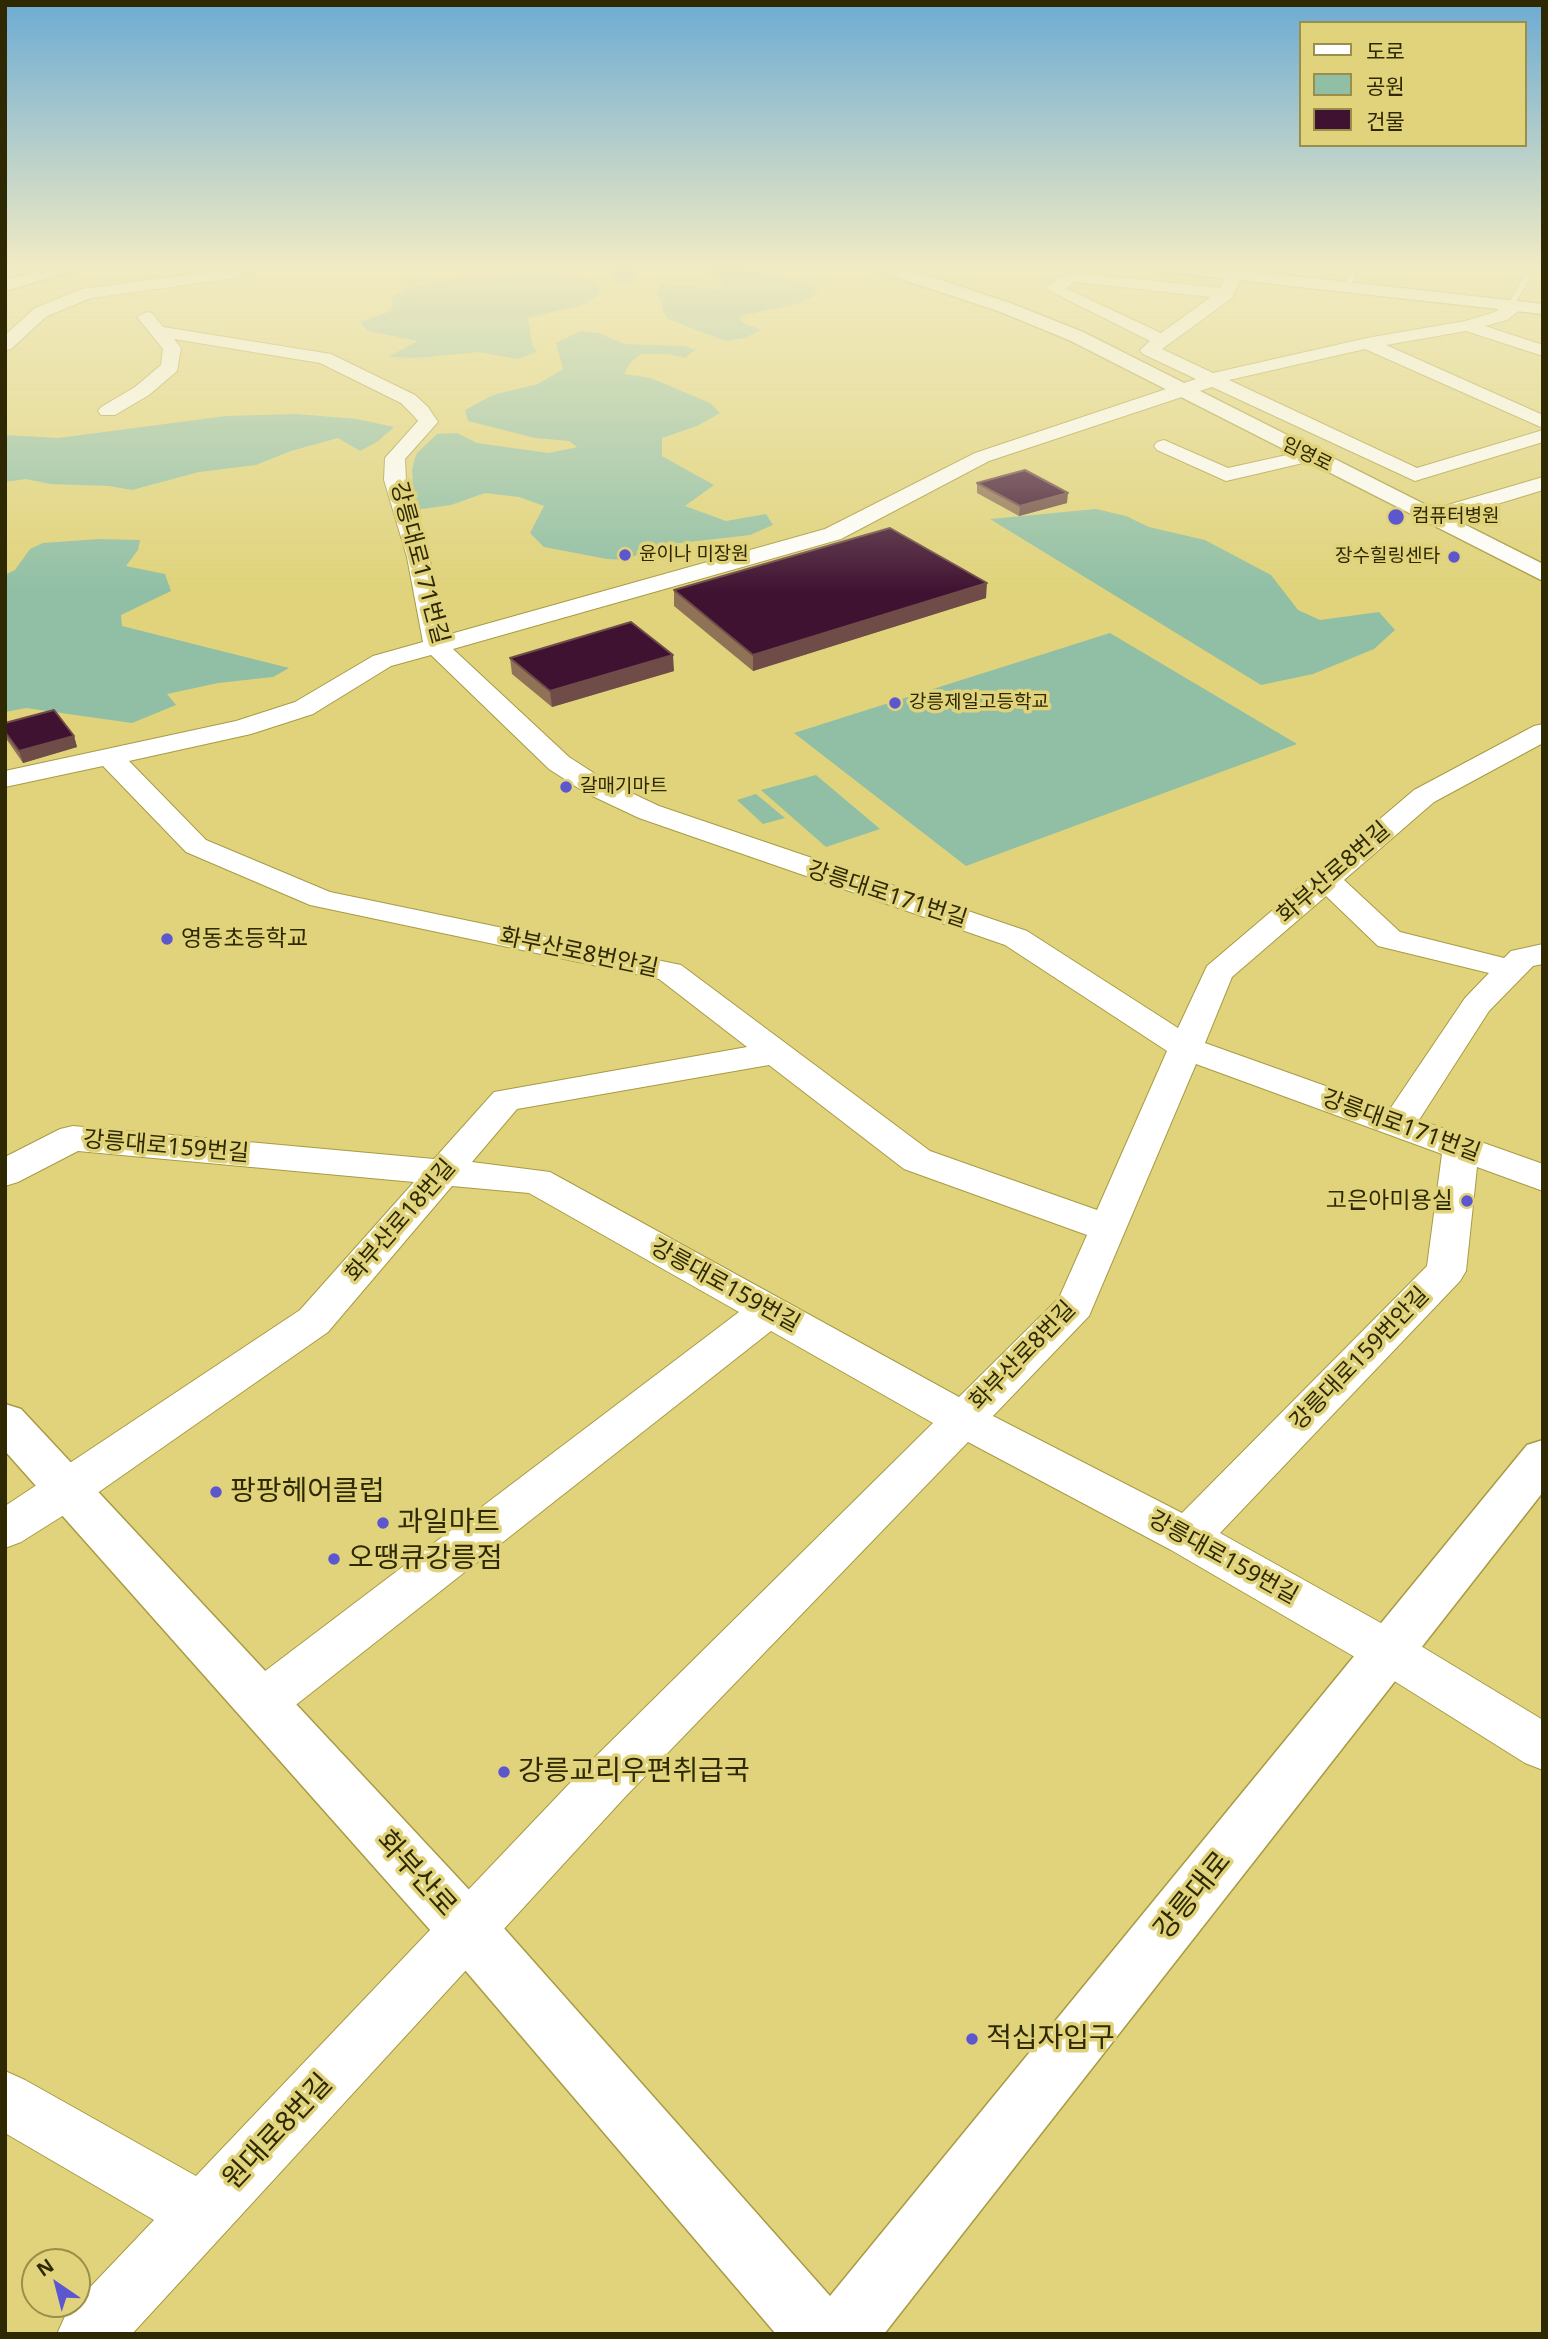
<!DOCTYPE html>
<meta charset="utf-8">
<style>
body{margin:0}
#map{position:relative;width:1548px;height:2339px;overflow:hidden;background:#e0d37b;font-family:"Noto Sans","Noto Sans KR",sans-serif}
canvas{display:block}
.frame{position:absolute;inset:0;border:7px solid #2e2903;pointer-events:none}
.legend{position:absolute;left:1299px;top:21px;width:228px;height:126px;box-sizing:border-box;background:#e0d37b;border:2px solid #998f4b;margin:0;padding:9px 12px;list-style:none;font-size:21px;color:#2e2903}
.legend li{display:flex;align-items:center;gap:14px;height:35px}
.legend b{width:35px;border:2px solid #998f4b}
.north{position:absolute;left:21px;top:2248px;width:70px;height:70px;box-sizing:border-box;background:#e0d37b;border:2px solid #998f4b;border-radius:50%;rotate:325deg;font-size:19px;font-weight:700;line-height:28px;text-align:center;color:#2e2903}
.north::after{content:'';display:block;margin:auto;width:24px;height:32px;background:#5d57cf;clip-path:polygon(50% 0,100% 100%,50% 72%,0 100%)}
</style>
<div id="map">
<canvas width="1548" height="2339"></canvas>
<div class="frame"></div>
<ul class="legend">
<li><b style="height:9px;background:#fff"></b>도로</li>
<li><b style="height:19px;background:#90bfa5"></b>공원</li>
<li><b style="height:19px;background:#3f1232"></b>건물</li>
</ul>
<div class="north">N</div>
</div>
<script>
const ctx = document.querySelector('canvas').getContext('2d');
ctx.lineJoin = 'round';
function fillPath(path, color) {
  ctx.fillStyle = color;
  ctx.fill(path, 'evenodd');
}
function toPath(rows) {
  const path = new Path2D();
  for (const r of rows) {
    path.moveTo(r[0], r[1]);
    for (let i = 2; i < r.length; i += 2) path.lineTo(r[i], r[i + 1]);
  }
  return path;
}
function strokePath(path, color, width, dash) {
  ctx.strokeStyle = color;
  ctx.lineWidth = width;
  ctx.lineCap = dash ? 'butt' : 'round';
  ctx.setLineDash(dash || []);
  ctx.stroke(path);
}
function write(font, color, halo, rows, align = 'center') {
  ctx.font = font + ' "Noto Sans","Noto Sans KR",sans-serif';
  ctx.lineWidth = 7;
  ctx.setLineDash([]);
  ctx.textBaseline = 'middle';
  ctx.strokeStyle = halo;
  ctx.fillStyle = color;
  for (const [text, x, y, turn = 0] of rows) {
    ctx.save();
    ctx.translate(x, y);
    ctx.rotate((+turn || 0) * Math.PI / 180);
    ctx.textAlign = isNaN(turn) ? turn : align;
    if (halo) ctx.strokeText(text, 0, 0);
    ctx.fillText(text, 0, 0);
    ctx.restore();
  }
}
const green = toPath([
 [608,264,728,264,817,286,818,292,801,303,740,316,741,322,761,330,745,338,725,341,668,319,662,309,662,301,656,294,660,284,720,289,724,282,716,274,699,269,655,271,648,268,633,271,636,276,629,284,617,283],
 [547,273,589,280,598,286,600,293,583,305,528,318,532,345,537,352,517,359,479,352,415,358,388,357,418,341,368,331,360,322,386,313,393,307,392,296,408,288,467,277],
 [580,331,599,333,625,344,685,346,695,350,685,358,667,354,641,354,630,363,624,374,651,378,710,403,720,413,697,426,662,438,662,456,714,485,685,506,726,521,766,514,773,525,750,535,655,546,626,560,607,559,544,547,530,533,544,506,519,497,485,493,451,505,415,510,412,471,414,461,417,453,437,434,457,433,477,443,549,453,577,447,569,441,535,438,468,421,465,410,493,395,538,384,563,369,556,343],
 [296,414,357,419,394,427,377,442,360,451,338,438,291,451,256,465,199,472,132,490,109,486,50,484,26,479,5,482,5,435,58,438,226,416],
 [1096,509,1126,516,1149,527,1205,540,1271,575,1298,610,1320,620,1379,612,1395,630,1374,649,1313,674,1261,685,990,519],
 [99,539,140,540,138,550,126,566,165,574,171,591,121,615,122,626,289,668,273,677,218,683,167,694,176,705,132,723,26,708,5,712,5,575,15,570,30,549,43,543],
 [1110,633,1297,744,966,866,794,733],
 [816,775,880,829,826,847,761,790],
 [756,794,785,818,763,824,737,800]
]);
const service = toPath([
 [1354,264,1362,264,1348,290,1342,290,1354,264],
 [1531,264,1539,264,1512,308,1506,308,1531,264]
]);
const minor = toPath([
 [246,264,273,264,271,267,229,279,91,298,47,316,11,349,5,350,5,335,35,308,81,289,228,269,246,264],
 [1234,270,1242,275,1232,298,1162,349,1213,373,1367,338,1465,321,1495,312,1508,302,1520,302,1523,306,1520,310,1507,320,1485,326,1543,345,1543,356,1466,331,1386,345,1543,415,1543,428,1365,349,1229,380,1417,468,1543,430,1543,442,1415,481,1212,387,989,461,841,539,453,649,569,757,606,781,659,806,1027,931,1178,1028,1207,966,1414,790,1534,726,1543,724,1543,743,1434,802,1344,880,1400,932,1504,958,1511,951,1543,944,1543,964,1533,966,1489,1011,1419,1120,1543,1164,1543,1191,1477,1167,1466,1271,1460,1281,1220,1533,1406,1637,1543,1720,1543,1770,1525,1763,1372,1667,1171,1550,968,1442,625,1797,132,2334,57,2334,67,2312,77,2304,77,2301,154,2220,5,2133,5,2071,25,2080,196,2176,589,1763,933,1423,771,1331,278,1719,261,1725,244,1719,237,1703,244,1687,739,1312,529,1193,452,1186,328,1332,83,1503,21,1542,5,1548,5,1506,300,1310,414,1182,78,1151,18,1182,5,1186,5,1157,60,1129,73,1126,434,1159,494,1092,747,1047,659,979,310,905,186,852,103,766,5,787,5,771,236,721,295,702,373,656,423,642,407,557,384,480,385,458,418,421,413,415,401,403,320,363,174,339,181,348,177,371,149,395,115,415,101,415,98,411,101,407,135,387,161,365,163,349,137,317,146,312,152,313,163,327,331,354,415,395,428,407,438,422,405,459,406,480,429,557,447,635,825,529,975,453,1196,379,1143,354,1140,350,1150,341,1044,288,1072,272,1220,288,1228,272,1234,270],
 [1075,282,1211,297,1161,333,1065,288,1075,282],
 [431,655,549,769,586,793,639,818,1005,945,1167,1051,1097,1210,930,1151,681,965,330,892,206,840,129,761,251,734,313,714,391,666,431,655],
 [1326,896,1378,946,1489,973,1465,998,1390,1109,1205,1043,1232,977,1326,896],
 [1196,1064,1442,1154,1427,1266,1182,1513,993,1416,1089,1316,1196,1064],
 [769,1065,904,1169,1087,1235,1059,1298,959,1397,550,1172,472,1162,517,1109,769,1065],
 [1164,440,1228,468,1309,450,1316,452,1319,456,1316,460,1226,481,1157,450,1154,446,1157,442,1164,440],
 [1543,477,1543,490,1432,524,1424,522,1421,517,1424,512,1543,477]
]);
const tertiary = toPath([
 [58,264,85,264,83,268,5,291,5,280,58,264],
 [866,264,892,264,1010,303,1083,332,1543,564,1543,581,1069,340,998,311,868,268,866,264],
 [1131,264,1188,264,1543,304,1543,314,1139,269,1131,264],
 [5,1404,21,1409,487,1909,830,2296,1527,1445,1543,1440,1543,1492,884,2334,776,2334,447,1949,5,1451,5,1404]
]);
const wall = toPath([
 [977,483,1067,503,1019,516,977,493],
 [674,590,986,598,753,671,674,606],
 [510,658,674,671,552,707,512,674],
 [5,723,74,736,77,747,23,763,5,737]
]);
const shadedWall = toPath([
 [1068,493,1067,503,1019,516,1020,506],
 [987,583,986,598,753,671,753,655],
 [673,655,674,671,552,707,550,691],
 [74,736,77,747,23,763,19,751]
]);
const building = toPath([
 [1025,470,1068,493,1020,506,977,483,1025,470],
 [890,528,987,583,753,655,674,590,890,528],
 [631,622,673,655,550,691,510,658,631,622],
 [54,710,74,736,19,751,5,732,5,723,54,710]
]);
const markers = [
 [1396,517,9,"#5d57cf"],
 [625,555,7,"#5d57cf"],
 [1454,557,7,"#5d57cf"],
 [895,703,7,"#5d57cf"],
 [566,787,7,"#5d57cf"],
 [167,939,7,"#5d57cf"],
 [1467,1201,7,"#5d57cf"],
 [216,1492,7,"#5d57cf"],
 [383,1523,7,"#5d57cf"],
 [334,1559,7,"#5d57cf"],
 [504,1772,7,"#5d57cf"],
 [972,2039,7,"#5d57cf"]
];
const farStreetnames = [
 ["임영로",1307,455,26]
];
const farPoinames = [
 ["컴퓨터병원",1412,517],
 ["윤이나 미장원",639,555],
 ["장수힐링센타",1440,557,"right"],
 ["강릉제일고등학교",909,703],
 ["갈매기마트",580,787]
];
const streetNames = [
 ["강릉대로171번길",419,563,75],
 ["화부산로8번길",1334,873,-41],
 ["강릉대로171번길",887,895,18],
 ["화부산로8번안길",579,953,12],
 ["강릉대로171번길",1401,1126,20],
 ["강릉대로159번길",166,1147,5],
 ["화부산로18번길",401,1221,-49],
 ["강릉대로159번길",725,1286,29],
 ["화부산로8번길",1023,1356,-46],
 ["강릉대로159번안길",1360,1359,-46],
 ["강릉대로159번길",1223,1558,29]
];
const poiNames = [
 ["영동초등학교",181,939],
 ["고은아미용실",1453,1201,"right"]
];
const nearPoinames = [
 ["팡팡헤어클럽",230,1492],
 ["과일마트",397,1523],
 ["오땡큐강릉점",348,1559],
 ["강릉교리우편취급국",518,1772],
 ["적십자입구",986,2039]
];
const nearStreetnames = [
 ["화부산로",416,1874,48],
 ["강릉대로",1193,1896,-51],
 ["원대로8번길",278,2132,-47]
];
fillPath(green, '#90bfa5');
strokePath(service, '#a89b43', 2);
strokePath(minor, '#a89b43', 2);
strokePath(tertiary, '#a89b43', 3);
fillPath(service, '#fff');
fillPath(minor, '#fff');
fillPath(tertiary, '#fff');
fillPath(wall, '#907256');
fillPath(shadedWall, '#6f4c48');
fillPath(building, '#3f1232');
strokePath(building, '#6f4c48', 2);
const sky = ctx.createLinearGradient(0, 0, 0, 592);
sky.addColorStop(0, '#6cabd3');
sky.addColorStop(0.45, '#f1ebc4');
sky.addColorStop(1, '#f1ebc400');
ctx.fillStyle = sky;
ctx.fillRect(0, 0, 1548, 592);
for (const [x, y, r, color] of markers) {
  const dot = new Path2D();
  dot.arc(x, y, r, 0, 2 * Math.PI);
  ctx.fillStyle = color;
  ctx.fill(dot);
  strokePath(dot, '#e0d37b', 2.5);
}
write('19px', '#2e2903', '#e0d37b', farStreetnames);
write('19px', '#2e2903', '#e0d37b', farPoinames, 'left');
write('23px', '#2e2903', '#e0d37b', streetNames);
write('23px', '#2e2903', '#e0d37b', poiNames, 'left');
write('28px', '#2e2903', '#e0d37b', nearPoinames, 'left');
write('28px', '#2e2903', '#e0d37b', nearStreetnames);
</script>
